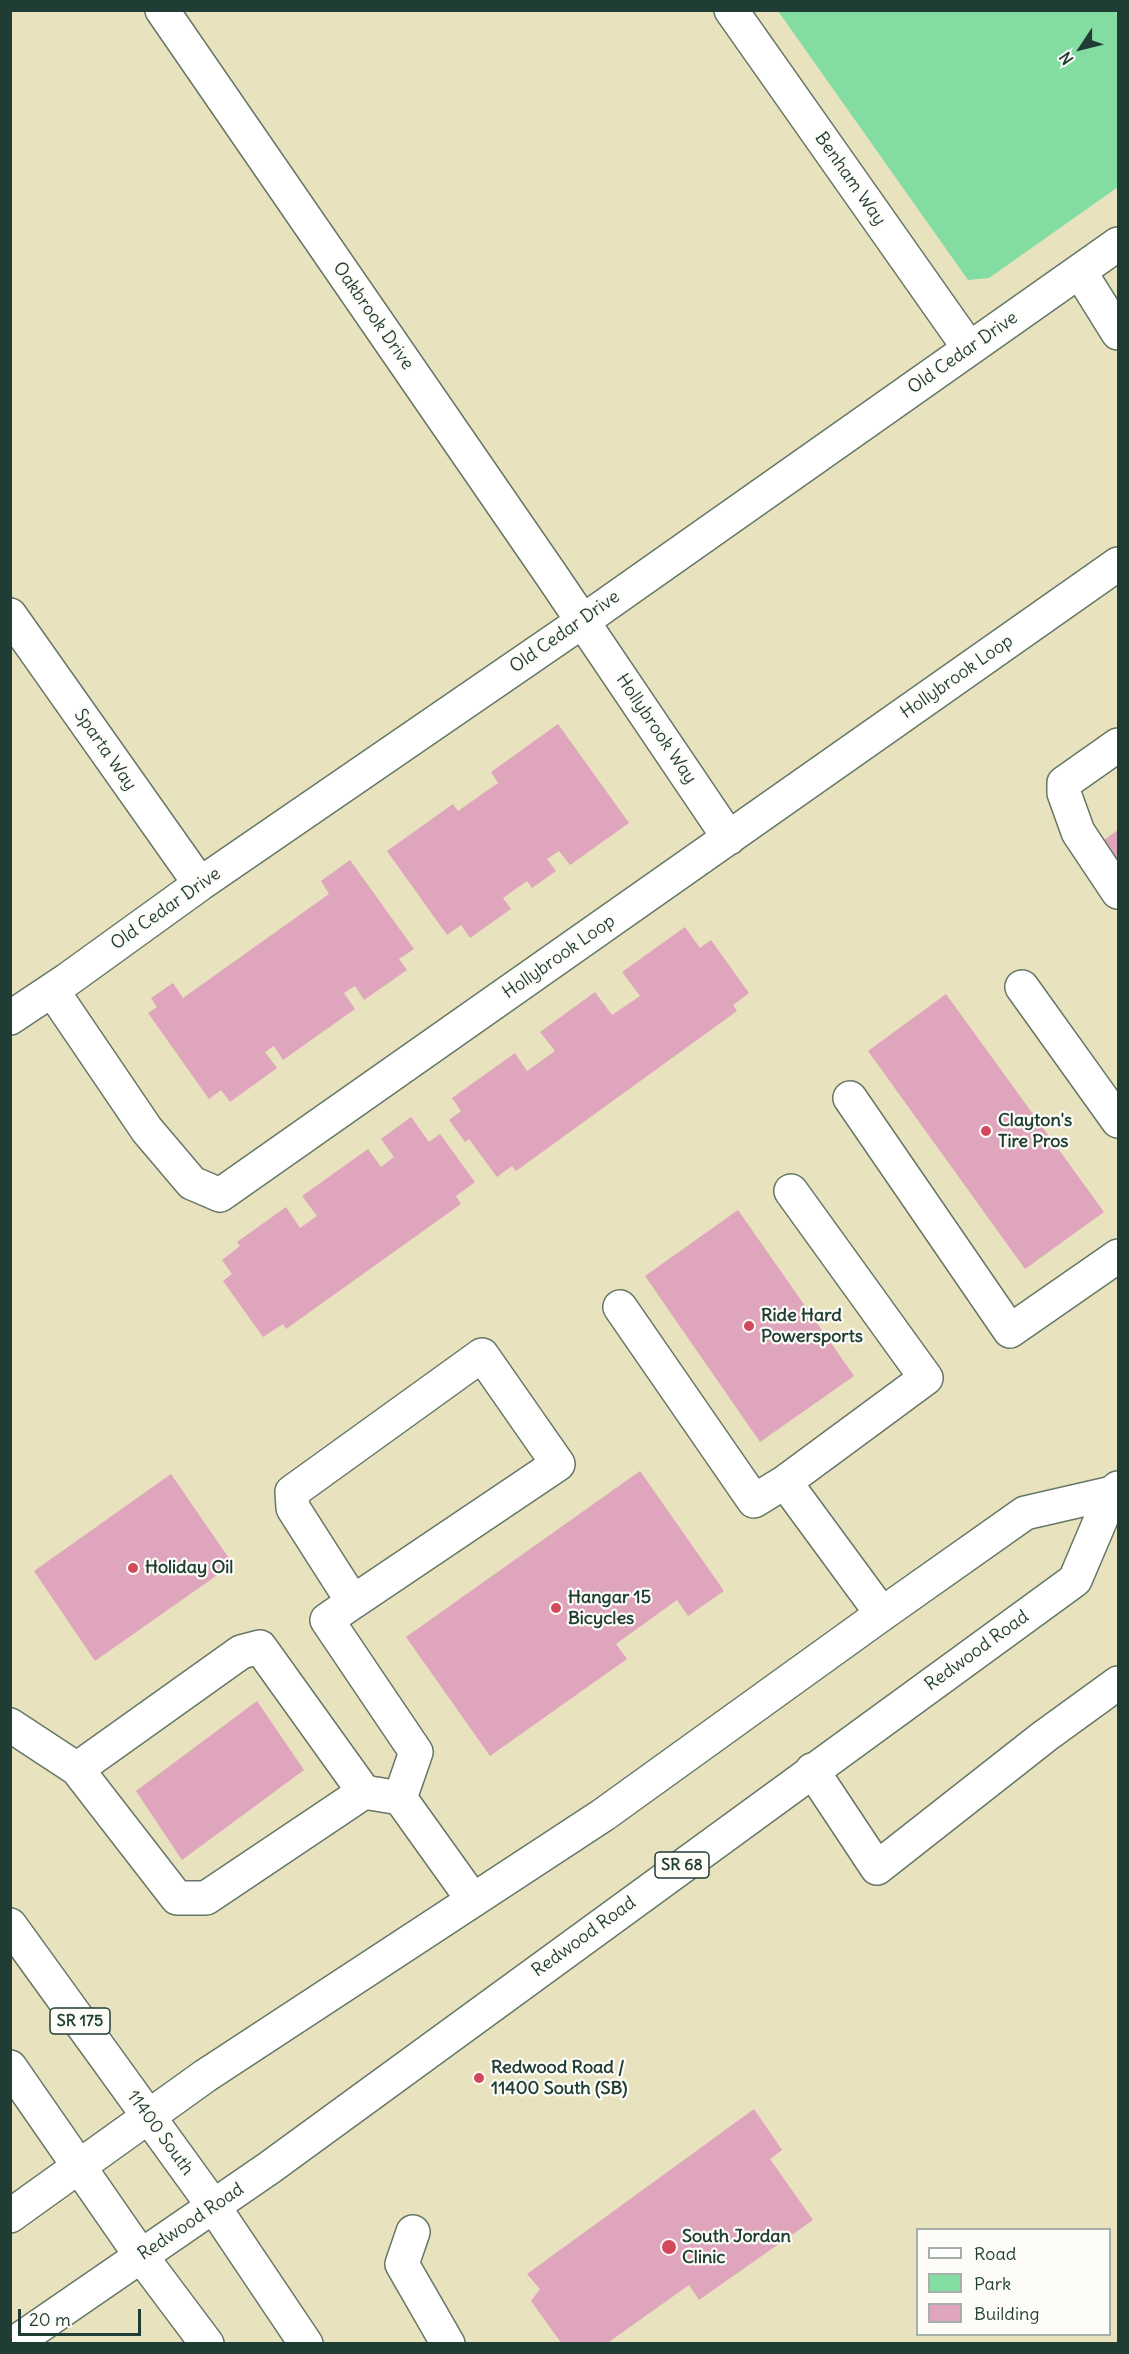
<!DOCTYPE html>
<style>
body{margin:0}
#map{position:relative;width:1129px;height:2354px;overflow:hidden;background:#e8e2bf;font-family:Delius,sans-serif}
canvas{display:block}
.frame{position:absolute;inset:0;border:12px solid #1f3d34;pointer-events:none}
.legend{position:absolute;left:916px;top:2228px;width:195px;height:108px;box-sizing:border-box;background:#fdfcf7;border:2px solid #a4b0a9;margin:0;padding:8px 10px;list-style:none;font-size:18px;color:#1f3d34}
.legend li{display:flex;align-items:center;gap:12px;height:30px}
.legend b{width:30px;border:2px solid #a4b0a9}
.north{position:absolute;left:1051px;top:18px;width:60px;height:60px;-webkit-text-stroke:4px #fdfcf7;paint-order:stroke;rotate:235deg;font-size:16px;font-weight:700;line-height:24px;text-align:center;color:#1f3d34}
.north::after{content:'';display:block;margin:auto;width:21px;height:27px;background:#1f3d34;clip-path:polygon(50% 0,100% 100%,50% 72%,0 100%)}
.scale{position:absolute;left:18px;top:2309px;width:123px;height:27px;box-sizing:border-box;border:3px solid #1f3d34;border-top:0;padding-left:8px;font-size:18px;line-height:21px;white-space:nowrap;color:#1f3d34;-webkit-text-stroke:4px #fdfcf7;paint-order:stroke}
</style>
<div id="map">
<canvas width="1129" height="2354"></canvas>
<div class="frame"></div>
<ul class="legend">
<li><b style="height:8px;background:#fff"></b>Road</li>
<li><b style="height:16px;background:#83dda3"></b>Park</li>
<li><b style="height:16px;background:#dfa5bc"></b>Building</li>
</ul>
<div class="north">N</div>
<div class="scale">20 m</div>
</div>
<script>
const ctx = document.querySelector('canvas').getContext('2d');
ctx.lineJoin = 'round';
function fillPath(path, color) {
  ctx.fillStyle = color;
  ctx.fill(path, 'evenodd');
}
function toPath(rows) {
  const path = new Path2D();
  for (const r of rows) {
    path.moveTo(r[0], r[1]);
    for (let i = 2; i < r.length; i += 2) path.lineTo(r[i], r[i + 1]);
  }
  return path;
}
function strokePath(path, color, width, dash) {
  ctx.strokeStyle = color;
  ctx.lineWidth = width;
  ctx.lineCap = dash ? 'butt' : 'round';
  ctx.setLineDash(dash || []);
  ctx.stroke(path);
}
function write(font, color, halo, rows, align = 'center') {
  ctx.font = font + ' Delius,sans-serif';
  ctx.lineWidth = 4.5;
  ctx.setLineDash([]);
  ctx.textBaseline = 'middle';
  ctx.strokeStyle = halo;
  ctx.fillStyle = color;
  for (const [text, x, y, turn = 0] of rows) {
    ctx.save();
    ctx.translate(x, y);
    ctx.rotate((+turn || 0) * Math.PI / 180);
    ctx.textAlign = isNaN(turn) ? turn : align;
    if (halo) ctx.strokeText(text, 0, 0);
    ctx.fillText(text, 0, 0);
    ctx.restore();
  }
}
const green = toPath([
 [778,11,1115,11,1118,15,1118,187,989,278,968,280]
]);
const building = toPath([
 [558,724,629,823,570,865,559,851,547,859,556,871,532,888,527,881,503,898,511,909,470,938,461,925,447,935,387,851,453,804,458,811,498,783,491,772],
 [1118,830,1118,876,1097,845],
 [350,860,414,949,399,959,407,970,364,1000,355,986,344,993,355,1009,283,1060,274,1046,265,1052,277,1068,230,1102,221,1090,209,1099,148,1013,157,1007,151,998,173,983,183,998,329,894,321,881],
 [685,927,700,948,711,940,749,993,733,1005,737,1011,516,1171,512,1166,497,1177,469,1139,465,1142,449,1120,461,1111,452,1098,515,1053,527,1071,555,1051,540,1032,595,992,612,1015,640,996,622,972],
 [946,994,1104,1212,1025,1269,868,1051],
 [411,1117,429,1142,440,1134,475,1182,456,1196,461,1204,286,1329,283,1324,263,1337,223,1281,232,1274,222,1260,240,1246,237,1242,286,1207,300,1228,317,1216,302,1196,368,1149,381,1167,394,1157,381,1139],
 [738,1210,854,1376,760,1442,645,1276],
 [640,1471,724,1591,688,1616,677,1600,616,1644,627,1659,490,1756,406,1637],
 [171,1474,233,1564,95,1661,34,1571],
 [257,1701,304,1770,182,1860,136,1791],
 [754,2109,782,2150,770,2159,813,2220,699,2300,689,2285,606,2344,562,2344,531,2301,540,2289,527,2274]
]);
const minor = toPath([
 [162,10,552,576,729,838],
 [731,10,969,348],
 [1080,272,1118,333],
 [10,615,200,884],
 [1118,745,1064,783,1064,793,1078,832,1118,892],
 [1022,987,1118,1121],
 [52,990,147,1130,192,1183,220,1195,1118,564],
 [10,1018,67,980,200,884,583,621,1118,244],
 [850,1098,1010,1331,1118,1256],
 [620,1307,754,1501,785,1482,882,1614],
 [785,1482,926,1378,791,1191],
 [353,1602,558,1464,482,1355,292,1492,293,1508,353,1602,327,1620,416,1752,400,1798],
 [10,1725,77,1769,241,1652,260,1647,364,1792,400,1798,473,1900],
 [77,1769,177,1898,206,1898,364,1792],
 [812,1770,877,1868,1045,1736,1118,1683],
 [413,2232,402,2264,448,2344]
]);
const major = toPath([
 [10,1925,214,2207,306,2344],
 [10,2067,141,2256,207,2344],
 [10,2216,205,2076,603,1815,882,1614,1025,1513,1112,1493,1118,1488],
 [13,2344,269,2168,1075,1580,1112,1493]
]);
const markers = [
 [986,1131,6,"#d1495b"],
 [749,1326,6,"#d1495b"],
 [133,1568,6,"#d1495b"],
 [556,1608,6,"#d1495b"],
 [479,2078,6,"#d1495b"],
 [669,2247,8,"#d1495b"]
];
const shields = [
 [682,1865,54],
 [80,2021,60]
];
const shieldNames = [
 ["SR 68",682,1865],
 ["SR 175",80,2021]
];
const streetNames = [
 ["Benham Way",850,179,55],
 ["Oakbrook Drive",373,316,55],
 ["Old Cedar Drive",963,353,-35],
 ["Old Cedar Drive",565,632,-35],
 ["Hollybrook Loop",957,677,-35],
 ["Hollybrook Way",656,729,56],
 ["Sparta Way",105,750,55],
 ["Old Cedar Drive",166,909,-35],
 ["Hollybrook Loop",559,957,-35],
 ["Redwood Road",977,1651,-36],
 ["Redwood Road",584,1937,-36],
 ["11400 South",160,2133,54],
 ["Redwood Road",191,2222,-34]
];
const poiNames = [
 ["Clayton's",998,1121],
 ["Tire Pros",998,1142],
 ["Ride Hard",761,1316],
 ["Powersports",761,1337],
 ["Holiday Oil",145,1568],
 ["Hangar 15",568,1598],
 ["Bicycles",568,1619],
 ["Redwood Road /",491,2068],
 ["11400 South (SB)",491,2089],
 ["South Jordan",682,2237],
 ["Clinic",682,2258]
];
fillPath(green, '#83dda3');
fillPath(building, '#dfa5bc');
strokePath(minor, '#657765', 36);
strokePath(major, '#657765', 36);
strokePath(minor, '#fff', 33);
strokePath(major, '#fff', 33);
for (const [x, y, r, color] of markers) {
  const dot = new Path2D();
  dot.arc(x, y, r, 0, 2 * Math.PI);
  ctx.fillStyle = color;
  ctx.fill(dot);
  strokePath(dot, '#fdfcf7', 2);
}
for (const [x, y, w] of shields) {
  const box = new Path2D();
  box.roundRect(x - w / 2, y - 13, w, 26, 4.5);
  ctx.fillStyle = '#fdfcf7';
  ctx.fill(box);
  strokePath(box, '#1f3d34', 1.5);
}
write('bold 16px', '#1f3d34', null, shieldNames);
write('18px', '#1f3d34', '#fdfcf7', streetNames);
write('bold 18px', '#1f3d34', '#fdfcf7', poiNames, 'left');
</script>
